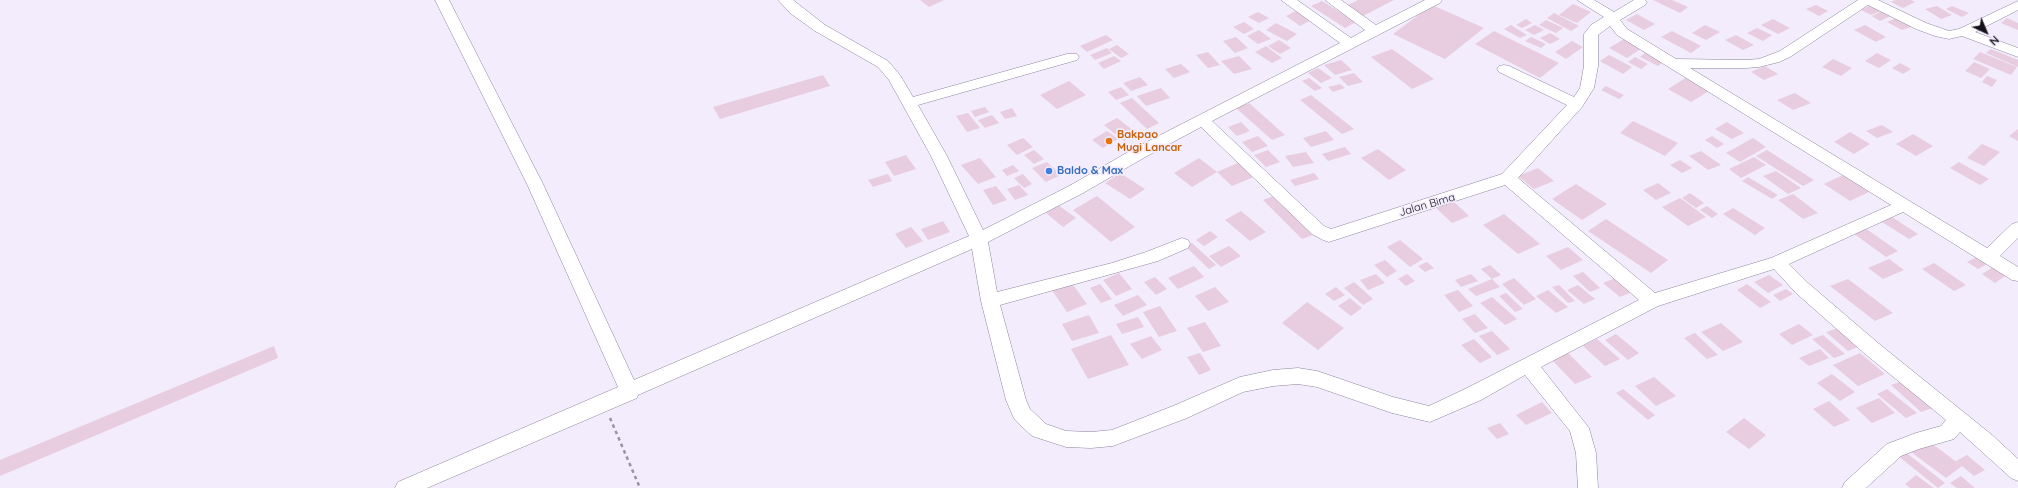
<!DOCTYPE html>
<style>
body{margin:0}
#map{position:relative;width:2018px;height:488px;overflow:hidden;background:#f2ecfd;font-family:Quicksand,sans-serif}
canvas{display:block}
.north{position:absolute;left:1966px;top:12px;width:40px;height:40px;-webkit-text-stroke:3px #f2ecfd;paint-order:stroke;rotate:136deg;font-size:11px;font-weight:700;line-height:16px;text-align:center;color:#15121b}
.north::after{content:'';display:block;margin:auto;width:14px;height:18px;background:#15121b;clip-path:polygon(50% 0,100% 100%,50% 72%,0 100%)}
</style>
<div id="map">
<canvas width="2018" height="488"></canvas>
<div class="north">N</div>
</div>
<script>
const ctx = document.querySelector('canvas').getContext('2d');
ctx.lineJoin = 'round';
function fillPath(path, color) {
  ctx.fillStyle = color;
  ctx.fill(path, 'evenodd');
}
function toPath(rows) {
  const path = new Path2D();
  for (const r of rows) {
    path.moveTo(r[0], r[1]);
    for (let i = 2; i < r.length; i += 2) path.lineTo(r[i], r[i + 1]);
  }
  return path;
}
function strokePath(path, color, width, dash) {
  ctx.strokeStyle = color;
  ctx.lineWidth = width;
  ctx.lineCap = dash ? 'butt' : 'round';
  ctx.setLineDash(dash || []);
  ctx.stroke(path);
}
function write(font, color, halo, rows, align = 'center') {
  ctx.font = font + ' Quicksand,sans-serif';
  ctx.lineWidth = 3.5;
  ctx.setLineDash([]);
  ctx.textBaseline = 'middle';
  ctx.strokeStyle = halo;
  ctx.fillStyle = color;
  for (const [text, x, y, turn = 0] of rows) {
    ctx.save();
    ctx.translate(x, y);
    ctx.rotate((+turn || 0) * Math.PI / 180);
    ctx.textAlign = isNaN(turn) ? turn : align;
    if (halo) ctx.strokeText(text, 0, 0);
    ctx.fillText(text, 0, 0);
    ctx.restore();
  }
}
const building = toPath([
 [920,0,944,0,929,7],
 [1358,0,1394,0,1363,16,1346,6],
 [1653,0,1672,0,1688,7,1680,13],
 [1895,0,1911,0,1915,2,1903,8,1891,2],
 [1322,1,1356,22,1345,28,1311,6],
 [1573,4,1591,12,1577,23,1559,15],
 [1873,4,1883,10,1871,15,1861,10],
 [1432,5,1484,28,1445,59,1393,34],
 [1816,5,1828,11,1819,16,1806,9],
 [1937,6,1952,15,1941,19,1925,9],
 [1952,6,1969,13,1962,17,1946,9],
 [1884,10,1893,15,1880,21,1872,16],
 [1296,11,1311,20,1300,26,1286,16],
 [1258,12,1269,18,1259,23,1248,17],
 [1554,13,1579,26,1571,31,1547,18],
 [1637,14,1655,24,1644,30,1626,20],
 [1899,17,1914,26,1902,30,1887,22],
 [2007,18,2018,23,2018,30,2001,23],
 [1526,19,1532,23,1522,28,1516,25],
 [1773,19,1790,28,1778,34,1761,25],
 [1546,20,1563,28,1556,33,1539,25],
 [1244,22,1254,29,1244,34,1233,27],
 [1276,23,1297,34,1287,41,1266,30],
 [1511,25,1527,35,1520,38,1504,29],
 [1535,25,1544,30,1534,35,1525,30],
 [1705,25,1720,32,1706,40,1692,33],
 [1865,25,1886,37,1876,42,1854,30],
 [1757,28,1772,35,1763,41,1747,33],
 [1259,30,1271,39,1258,44,1247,36],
 [1494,31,1559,63,1540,78,1475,44],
 [1672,31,1701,46,1691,53,1661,37],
 [1550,33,1560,39,1550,44,1540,38],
 [1106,35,1113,40,1087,52,1080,46],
 [1736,35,1754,45,1743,50,1725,40],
 [1236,37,1248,48,1235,53,1223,41],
 [1531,37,1546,44,1541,48,1525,41],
 [1624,39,1642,48,1627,58,1609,48],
 [1279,40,1291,48,1280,54,1268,46],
 [1572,41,1583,47,1566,59,1555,52],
 [1117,45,1129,54,1121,58,1109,49],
 [1266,46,1282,58,1272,63,1255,52],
 [1107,48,1112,53,1095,60,1090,55],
 [1392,49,1434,79,1412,89,1371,57],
 [1991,49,2018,60,2018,67,1986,53],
 [1208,52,1220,65,1208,68,1196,55],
 [1646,52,1664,61,1658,66,1640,57],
 [1980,52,2017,67,2011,75,1973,59],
 [1877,53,1891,60,1879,68,1865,61],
 [1609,55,1632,67,1623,74,1600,61],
 [1114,56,1121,61,1104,69,1098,63],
 [1239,56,1252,69,1234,74,1221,61],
 [1635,57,1648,64,1641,69,1628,62],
 [1833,59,1852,68,1841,76,1822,67],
 [1341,60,1352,70,1335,75,1324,65],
 [1974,62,1990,69,1981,78,1965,71],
 [1900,63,1911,69,1903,74,1892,68],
 [1181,64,1190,72,1174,78,1165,69],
 [1765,66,1778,74,1764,80,1751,72],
 [1318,68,1332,78,1321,83,1308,73],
 [1354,73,1363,82,1348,86,1339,77],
 [823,75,830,86,720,119,713,107],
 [1987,76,1997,80,1992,87,1982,82],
 [1140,77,1148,85,1131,91,1123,83],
 [1687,77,1711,90,1691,102,1668,89],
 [1309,78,1322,88,1315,91,1302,81],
 [1069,81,1086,95,1057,109,1040,95],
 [1340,84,1345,88,1333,92,1328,87],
 [1606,86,1624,95,1619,99,1601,90],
 [1121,87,1129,95,1116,100,1108,92],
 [1161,88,1170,98,1146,106,1137,96],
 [1795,93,1811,103,1793,110,1777,100],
 [1311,95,1354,129,1342,134,1300,100],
 [1132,98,1159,123,1147,129,1120,103],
 [1249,103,1285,135,1272,140,1236,108],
 [985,107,989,112,975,117,971,111],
 [1012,108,1017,116,1005,119,1000,112],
 [968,113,980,128,967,132,956,116],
 [992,115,999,123,985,128,978,120],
 [1117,118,1138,134,1124,141,1104,125],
 [1633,121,1678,143,1665,156,1620,133],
 [1241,122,1250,131,1237,136,1228,127],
 [1727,122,1744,133,1732,139,1715,129],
 [1882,125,1893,132,1877,138,1866,131],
 [2018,129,2018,141,2009,136],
 [1107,131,1118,139,1103,148,1092,140],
 [1326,131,1334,140,1311,147,1303,138],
 [1850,132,1870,144,1854,154,1834,142],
 [1913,134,1933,146,1916,156,1896,144],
 [1258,136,1268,146,1252,152,1242,142],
 [1712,136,1724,144,1717,148,1705,140],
 [1023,138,1033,147,1017,155,1007,145],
 [1753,138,1766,147,1740,162,1726,153],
 [1982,144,2000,152,1984,166,1967,158],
 [1345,147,1351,154,1328,161,1322,154],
 [1378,149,1406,170,1389,180,1361,158],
 [1034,150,1044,159,1034,164,1024,155],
 [1268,150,1280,162,1266,167,1254,155],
 [1767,150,1814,180,1803,186,1756,156],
 [1701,151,1721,165,1708,170,1689,156],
 [1306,152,1314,163,1293,167,1285,156],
 [906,155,916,169,894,176,885,162],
 [1754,157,1766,165,1741,178,1729,169],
 [980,158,996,177,978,184,961,165],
 [1199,158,1217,172,1192,187,1174,173],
 [1680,160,1692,168,1682,173,1670,165],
 [1047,162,1061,175,1046,182,1032,168],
 [1240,162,1256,176,1232,186,1217,172],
 [1959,162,1989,179,1980,185,1950,168],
 [1013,165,1019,171,1007,176,1002,170],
 [1538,168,1554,181,1534,189,1518,176],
 [1776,171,1801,188,1788,194,1763,176],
 [1120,173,1145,189,1130,199,1105,183],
 [1314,173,1319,179,1295,186,1290,180],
 [888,174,892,181,873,187,868,180],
 [1023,174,1032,184,1024,188,1014,178],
 [1843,175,1869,192,1850,201,1824,184],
 [1748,177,1778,195,1772,199,1742,181],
 [1658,183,1671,193,1656,200,1643,190],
 [1576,184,1607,204,1582,220,1552,199],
 [1019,185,1028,195,1015,200,1007,189],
 [996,186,1007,200,993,205,983,190],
 [1690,193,1704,203,1696,208,1682,198],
 [1793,194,1818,213,1803,219,1778,200],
 [1276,195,1315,234,1302,239,1263,200],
 [1097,196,1135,227,1111,242,1073,210],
 [1680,198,1706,217,1688,226,1662,207],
 [1453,201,1469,216,1452,223,1436,208],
 [1058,205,1076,218,1063,227,1046,213],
 [1707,206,1718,214,1712,218,1700,210],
 [1733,208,1765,228,1755,235,1723,214],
 [1241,211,1266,232,1250,241,1225,220],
 [1504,214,1540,244,1518,254,1483,225],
 [1892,217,1918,234,1909,239,1882,222],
 [1606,219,1668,260,1651,273,1588,231],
 [943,221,950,232,928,240,921,229],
 [911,227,923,241,906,248,895,234],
 [1865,228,1898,251,1886,257,1853,233],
 [1210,231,1218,237,1204,246,1196,240],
 [1400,240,1423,259,1410,267,1387,247],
 [1192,243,1216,265,1209,269,1185,246],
 [1229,246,1241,256,1221,267,1209,256],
 [1568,247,1583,260,1561,270,1546,256],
 [1982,254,1993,261,1978,269,1967,262],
 [1889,259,1904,270,1883,279,1868,268],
 [1385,260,1397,271,1387,277,1374,265],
 [1427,262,1434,268,1425,272,1418,266],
 [1934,263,1966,285,1954,291,1922,269],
 [1998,264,2011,272,1995,283,1982,274],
 [1490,265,1501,275,1492,279,1481,269],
 [1194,266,1204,277,1178,289,1168,278],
 [1583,272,1600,288,1590,292,1573,276],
 [1119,273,1132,289,1116,296,1103,280],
 [1376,274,1385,283,1368,290,1360,280],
 [1407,274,1415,281,1406,286,1398,279],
 [1471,274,1478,281,1461,287,1455,280],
 [1769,275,1783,285,1768,293,1754,282],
 [1155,277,1167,289,1156,295,1144,282],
 [1514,278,1536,299,1524,305,1502,284],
 [1615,278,1632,292,1620,297,1603,283],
 [1492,279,1500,287,1476,296,1468,289],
 [1848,279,1893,313,1875,321,1830,286],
 [1071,282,1087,304,1067,312,1051,289],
 [1354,282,1373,299,1363,305,1344,288],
 [1100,284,1112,299,1101,303,1090,288],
 [1747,284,1771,302,1760,308,1737,290],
 [1559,285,1575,301,1568,303,1552,287],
 [1578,285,1595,299,1584,304,1567,290],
 [1215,287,1229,302,1208,311,1195,296],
 [1336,287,1345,295,1334,301,1325,294],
 [1786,289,1793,294,1780,301,1773,295],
 [1458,290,1473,306,1459,312,1444,295],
 [1548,290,1568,307,1556,313,1536,296],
 [1506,293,1523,309,1515,312,1499,296],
 [1138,295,1147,305,1123,316,1114,305],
 [1492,297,1517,319,1505,325,1480,303],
 [1350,298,1362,308,1351,316,1338,306],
 [1307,302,1344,328,1318,350,1282,323],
 [1160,306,1177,331,1159,337,1143,312],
 [1475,314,1488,328,1475,333,1462,319],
 [1089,315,1099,333,1072,341,1062,324],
 [1138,317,1144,327,1122,334,1116,324],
 [1205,322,1221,346,1203,352,1187,328],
 [1721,323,1743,342,1723,351,1701,332],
 [1799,324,1813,335,1792,345,1779,334],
 [1838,328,1860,346,1848,351,1826,332],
 [1492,331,1510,349,1497,355,1479,336],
 [1695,333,1718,355,1707,359,1684,338],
 [1616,334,1639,353,1628,360,1605,340],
 [1111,335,1129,365,1088,379,1071,349],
 [1823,335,1845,354,1834,358,1812,339],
 [1151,336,1162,350,1142,359,1130,344],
 [1474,339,1492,357,1480,363,1461,345],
 [1597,339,1620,359,1605,366,1583,346],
 [274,346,278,358,0,476,0,460],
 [1820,349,1829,358,1809,366,1799,358],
 [1567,352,1592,377,1575,384,1551,359],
 [1200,353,1211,370,1199,375,1187,357],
 [1860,353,1885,374,1858,386,1833,365],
 [1832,374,1855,392,1840,401,1817,383],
 [1654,377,1676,396,1656,406,1635,386],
 [1905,380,1936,407,1921,412,1891,385],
 [1623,389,1655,415,1648,420,1616,393],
 [1887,389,1917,413,1906,418,1877,394],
 [1879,398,1895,413,1872,423,1856,408],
 [1829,401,1850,420,1834,427,1813,409],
 [1542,402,1552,413,1526,425,1516,415],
 [1744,418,1766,435,1749,449,1726,432],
 [1500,423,1509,434,1497,439,1487,428],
 [1927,440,1962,466,1946,478,1911,452],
 [1904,451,1945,483,1938,488,1897,455],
 [1967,455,1985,470,1974,476,1956,461],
 [1916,475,1934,488,1910,488,1905,484],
 [1961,476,1975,488,1957,488,1950,483]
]);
const path = toPath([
 [610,418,640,488]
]);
const street = toPath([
 [435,0,449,0,543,184,634,380,969,236,931,156,889,80,878,67,815,31,790,13,778,0,793,0,825,25,888,61,900,75,913,97,1067,54,1077,54,1079,57,1077,60,918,105,947,156,983,230,1071,185,1135,148,1340,43,1281,0,1297,0,1351,38,1365,30,1325,0,1341,0,1376,25,1425,0,1442,0,1440,3,1212,121,1324,226,1331,229,1502,174,1567,105,1499,72,1497,69,1499,66,1504,65,1509,66,1574,97,1580,88,1584,66,1584,34,1591,25,1604,17,1577,0,1594,0,1614,12,1634,0,1645,0,1647,2,1645,5,1620,20,1627,29,1676,59,1746,60,1759,59,1780,51,1858,0,1878,0,1926,23,1949,31,1959,29,2018,1,2018,10,1975,32,2018,48,2018,57,1962,36,1949,39,1935,36,1916,29,1868,5,1790,57,1779,62,1759,67,1746,68,1690,68,1987,248,2012,224,2018,222,2018,238,2000,256,2018,267,2018,281,2012,280,1903,212,1789,264,1808,283,1878,343,1992,435,2018,459,2018,481,2011,478,1960,432,1954,439,1919,449,1901,456,1866,488,1842,488,1845,482,1887,444,1916,433,1941,426,1946,420,1864,353,1796,293,1774,269,1658,306,1541,367,1589,428,1596,453,1598,488,1578,488,1576,453,1570,431,1525,375,1481,400,1430,422,1392,413,1317,387,1298,384,1273,386,1243,392,1187,418,1113,446,1091,448,1066,447,1032,436,1015,420,1012,414,1006,400,981,301,972,249,638,395,637,398,427,488,395,488,398,482,618,387,527,184,435,0],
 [1610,26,1617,35,1891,205,1771,258,1655,293,1518,178,1582,107,1594,88,1598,66,1598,35,1610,26],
 [1201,127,1312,234,1323,240,1329,242,1335,240,1505,185,1639,300,1467,388,1429,406,1393,397,1317,371,1298,368,1273,370,1240,377,1173,406,1112,430,1091,432,1066,431,1046,424,1030,409,1026,400,1000,305,1158,261,1188,248,1190,244,1188,240,1182,238,1146,252,1112,263,997,292,988,242,1083,193,1147,156,1201,127]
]);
const markers = [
 [1109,141,4,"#e8710a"],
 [1049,171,4,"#3f7fe0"]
];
const foodNames = [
 ["Bakpao",1117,135],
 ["Mugi Lancar",1117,148]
];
const shopNames = [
 ["Baldo & Max",1057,171]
];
const streetNames = [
 ["Jalan Bima",1427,205,-16]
];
fillPath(building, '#e7cddf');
strokePath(street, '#8c849d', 1);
strokePath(path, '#9893a1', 2.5, [3.5, 3.5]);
fillPath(street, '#fff');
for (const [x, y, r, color] of markers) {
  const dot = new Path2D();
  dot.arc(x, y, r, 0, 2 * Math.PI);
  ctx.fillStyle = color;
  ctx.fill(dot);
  strokePath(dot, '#f2ecfd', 1.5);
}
write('bold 11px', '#c56008', '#f2ecfd', foodNames, 'left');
write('bold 11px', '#366cbe', '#f2ecfd', shopNames, 'left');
write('11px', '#15121b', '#f2ecfd', streetNames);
</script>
